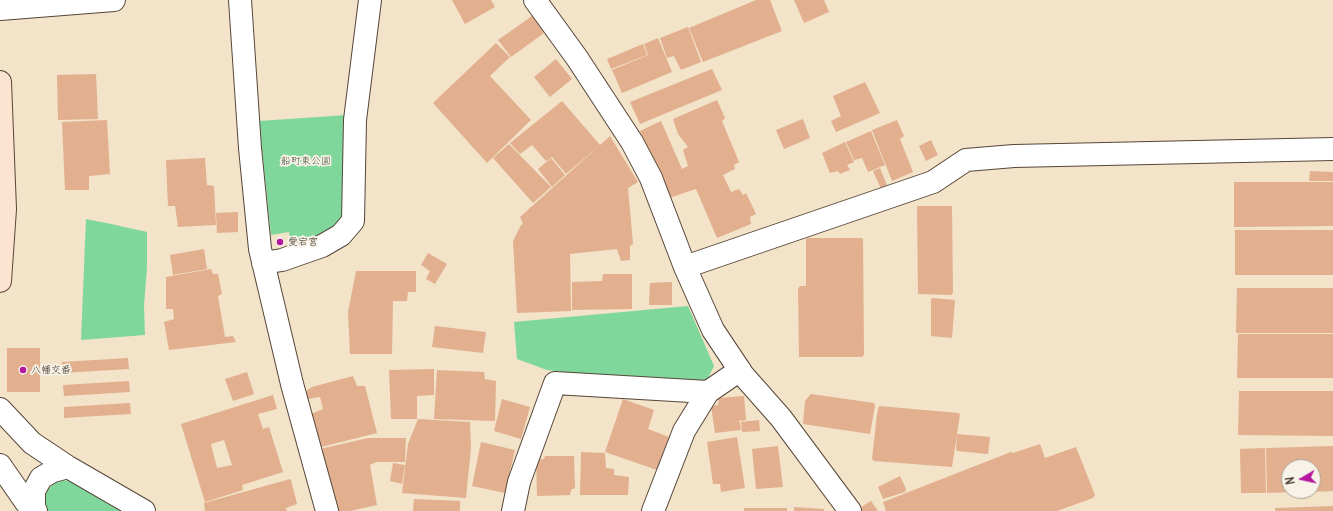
<!DOCTYPE html>
<meta charset="utf-8">
<style>
body{margin:0}
#map{position:relative;width:1333px;height:511px;overflow:hidden;background:#f2e3c9;font-family:Delius,sans-serif}
canvas{display:block}
.north{position:absolute;left:1281px;top:459px;width:40px;height:40px;box-sizing:border-box;background:#f7f3e8;border:1px solid #aca397;border-radius:50%;rotate:261deg;font-size:11px;font-weight:700;line-height:16px;text-align:center;color:#3b2a1e}
.north::after{content:'';display:block;margin:auto;width:14px;height:18px;background:#b5179e;clip-path:polygon(50% 0,100% 100%,50% 72%,0 100%)}
</style>
<div id="map">
<canvas width="1333" height="511"></canvas>
<div class="north">N</div>
</div>
<script>
const ctx = document.querySelector('canvas').getContext('2d');
ctx.lineJoin = 'round';
function fillPath(path, color) {
  ctx.fillStyle = color;
  ctx.fill(path, 'evenodd');
}
function toPath(rows) {
  const path = new Path2D();
  for (const r of rows) {
    path.moveTo(r[0], r[1]);
    for (let i = 2; i < r.length; i += 2) path.lineTo(r[i], r[i + 1]);
  }
  return path;
}
function strokePath(path, color, width, dash) {
  ctx.strokeStyle = color;
  ctx.lineWidth = width;
  ctx.lineCap = dash ? 'butt' : 'round';
  ctx.setLineDash(dash || []);
  ctx.stroke(path);
}
function write(font, color, halo, rows, align = 'center') {
  ctx.font = font + ' Delius,"Klee One",sans-serif';
  ctx.lineWidth = 3.5;
  ctx.setLineDash([]);
  ctx.textBaseline = 'middle';
  ctx.strokeStyle = halo;
  ctx.fillStyle = color;
  for (const [text, x, y, turn = 0] of rows) {
    ctx.save();
    ctx.translate(x, y);
    ctx.rotate((+turn || 0) * Math.PI / 180);
    ctx.textAlign = isNaN(turn) ? turn : align;
    if (halo) ctx.strokeText(text, 0, 0);
    ctx.fillText(text, 0, 0);
    ctx.restore();
  }
}
const green = toPath([
 [347,115,348,205,335,231,292,254,289,232,271,235,259,121],
 [86,219,111,224,147,232,147,268,144,305,145,335,81,340],
 [688,306,714,366,708,378,700,382,586,375,547,370,517,359,514,322],
 [63,480,73,482,122,511,45,511,42,496,53,484]
]);
const building = toPath([
 [452,0,491,0,495,7,465,24],
 [756,0,770,0,782,31,703,62,689,28],
 [794,0,824,0,829,12,804,23],
 [532,16,544,33,511,57,498,40],
 [688,27,701,62,681,70,674,56,667,58,660,38],
 [658,38,672,72,622,93,612,70,648,55,644,44],
 [496,43,510,57,490,76,531,120,487,163,433,103],
 [643,44,647,55,611,69,607,59],
 [556,59,572,79,550,97,534,77],
 [712,69,722,90,640,124,630,102],
 [96,74,98,119,58,120,57,75],
 [865,82,880,113,836,132,831,121,841,116,833,96],
 [717,100,725,118,722,121,739,162,734,165,735,169,723,175,731,192,739,189,743,195,746,193,756,214,750,217,751,224,717,238,696,189,669,198,640,131,661,121,682,169,688,166,683,150,688,147,678,134,673,119],
 [562,101,600,145,566,174,552,157,546,161,532,145,520,154,510,143],
 [803,119,810,138,784,149,776,130],
 [107,120,110,174,89,176,89,190,65,190,62,122],
 [897,120,904,136,900,139,913,172,892,181,872,130],
 [871,131,885,165,868,172,862,158,854,160,846,142],
 [610,136,638,182,628,188,633,244,630,246,630,260,621,261,617,249,570,254,571,311,517,313,513,241,521,225,523,224,520,217],
 [931,140,938,155,926,161,919,146],
 [845,142,854,162,847,165,850,170,840,174,838,171,830,173,822,153],
 [509,144,551,187,533,203,493,158],
 [205,158,207,185,214,186,216,225,178,227,175,206,168,206,166,160],
 [551,158,565,175,552,187,538,169],
 [880,168,888,188,882,191,873,171],
 [1310,171,1333,172,1333,181,1309,181],
 [1234,182,1333,182,1333,226,1234,227],
 [917,206,951,206,952,207,953,293,951,295,918,294],
 [238,212,238,232,217,233,216,213],
 [1235,230,1333,230,1333,275,1235,275],
 [808,238,861,238,863,239,864,355,862,357,799,357,798,289,800,286,806,286,806,239],
 [204,249,207,269,173,275,170,255],
 [428,253,447,264,435,284,426,279,430,271,421,265],
 [211,269,213,274,218,274,222,294,218,296,225,337,233,336,236,342,169,350,164,322,174,319,173,309,166,309,166,277],
 [356,271,416,271,416,292,408,292,407,301,393,301,392,354,350,354,348,312],
 [603,274,632,274,632,309,572,310,572,282,602,281],
 [672,282,672,305,649,305,650,283],
 [1237,288,1333,288,1333,333,1236,333],
 [932,298,955,300,952,338,931,336,931,299],
 [435,326,486,332,483,353,432,347],
 [1238,334,1333,334,1333,378,1237,378],
 [7,348,40,348,40,392,7,392],
 [128,358,129,369,62,373,62,362],
 [434,369,434,395,417,396,417,419,391,419,389,370],
 [437,370,484,372,485,379,496,381,495,421,434,419],
 [247,372,254,394,233,401,225,379],
 [353,376,357,386,365,386,377,433,321,447,311,414,323,409,320,397,308,399,306,391,312,387],
 [129,381,130,392,64,396,63,385],
 [1239,391,1333,391,1333,436,1238,435],
 [811,394,874,403,875,406,870,434,803,424,805,401],
 [273,395,277,409,258,414,263,429,269,427,283,472,242,485,243,490,205,502,181,424],
 [224,440,232,465,217,468,211,444],
 [744,396,746,420,741,421,740,419,740,421,738,422,740,422,741,430,715,433,711,406,718,405,719,398],
 [502,399,530,407,521,439,494,431],
 [623,399,654,410,648,429,669,437,657,470,605,452],
 [130,403,131,414,64,418,64,407],
 [879,406,958,413,960,414,952,467,874,461,872,459,877,414],
 [418,419,470,422,471,448,466,498,402,493,408,444],
 [759,420,760,431,742,432,741,422],
 [957,434,990,437,988,454,957,451,956,449],
 [737,437,745,488,721,492,720,484,713,484,707,442],
 [368,438,406,438,405,462,376,462,370,465,377,505,350,511,335,511,320,449],
 [481,442,515,450,505,493,472,486],
 [1040,444,1045,458,1076,447,1095,495,1093,498,1057,511,886,511,883,502,1011,452,1013,453],
 [778,446,783,487,756,489,752,449],
 [1333,446,1333,491,1313,492,1313,467,1289,467,1289,492,1267,493,1266,448],
 [1265,448,1266,493,1241,493,1240,449],
 [581,452,605,453,606,468,614,469,614,475,629,477,628,495,580,495],
 [545,456,574,456,575,488,571,490,570,495,537,496,536,459,544,459],
 [393,463,405,465,402,484,390,481],
 [900,476,906,489,905,492,883,499,878,487],
 [290,479,291,480,297,504,286,508,287,511,205,511,204,503],
 [414,499,460,501,460,511,413,511],
 [871,501,878,511,862,511,860,508],
 [1333,506,1333,511,1275,511,1275,508],
 [794,507,824,509,824,511,794,511],
 [744,508,787,508,787,511,744,511]
]);
const street = toPath([
 [240,0,250,148,260,249,292,384,327,511],
 [535,0,577,58,632,142,651,178,685,267,713,330,743,375,781,418,850,511],
 [0,9,114,0],
 [263,263,282,260,322,246,341,235,353,221,355,120,370,0],
 [685,267,933,182,966,160,1014,156,1333,149],
 [0,409,32,443,68,467,144,511],
 [0,465,32,511],
 [36,511,34,507,34,491,41,478,53,471,68,467],
 [513,511,519,482,555,383,708,392,740,370],
 [653,511,684,431,708,392]
]);
const secondary = toPath([
 [0,82,5,209,0,281]
]);
const markers = [
 [280,242,4,"#b5179e"],
 [23,370,4,"#b5179e"]
];
const parkNames = [
 ["船町東公園",306,161]
];
const poiNames = [
 ["愛宕宮",288,242],
 ["八幡交番",31,370]
];
fillPath(green, '#7fd79c');
fillPath(building, '#e2af8f');
strokePath(street, '#564638', 24);
strokePath(secondary, '#564638', 24);
strokePath(street, '#fff', 22);
strokePath(secondary, '#fde4d1', 22);
for (const [x, y, r, color] of markers) {
  const dot = new Path2D();
  dot.arc(x, y, r, 0, 2 * Math.PI);
  ctx.fillStyle = color;
  ctx.fill(dot);
  strokePath(dot, '#f7f3e8', 1.5);
}
write('10px', '#4c553e', '#f7f3e8', parkNames);
write('10px', '#3b2a1e', '#f7f3e8', poiNames, 'left');
</script>
